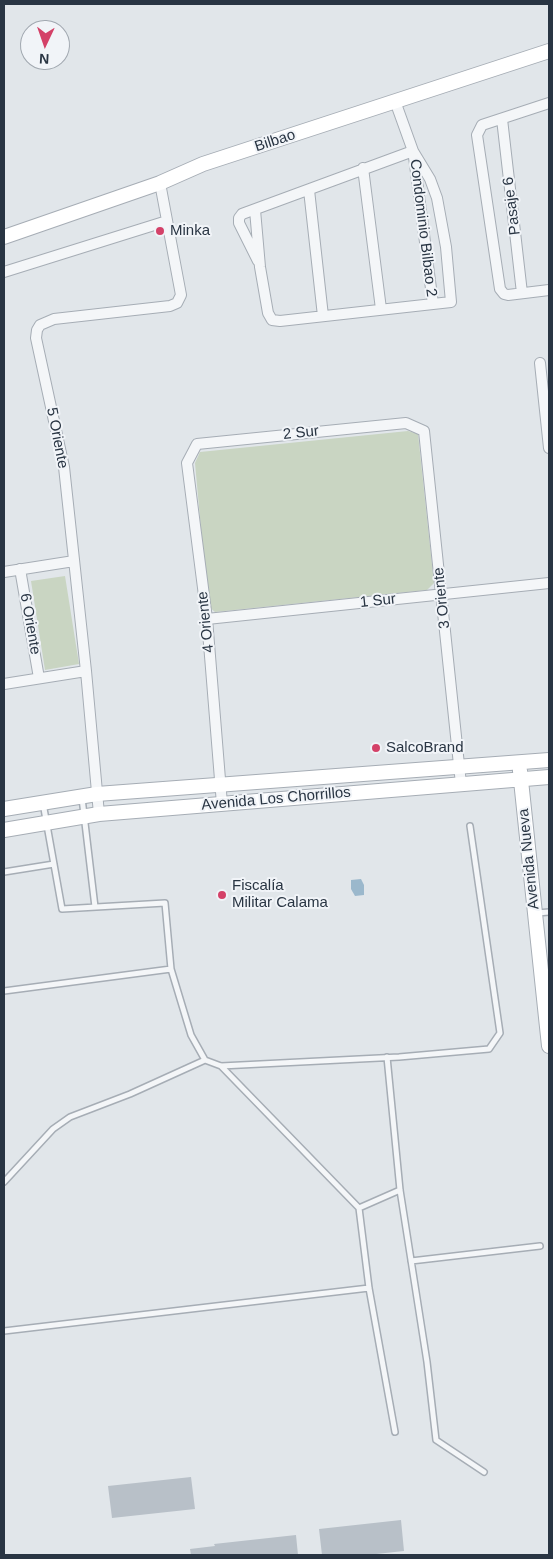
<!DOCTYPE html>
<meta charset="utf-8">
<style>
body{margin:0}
#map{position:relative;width:553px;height:1559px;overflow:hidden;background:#e1e6ea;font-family:Arial,sans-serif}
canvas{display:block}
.frame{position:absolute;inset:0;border:5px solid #293543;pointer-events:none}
.north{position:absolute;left:20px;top:20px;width:50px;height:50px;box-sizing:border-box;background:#f1f4f8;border:1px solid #a1a8b0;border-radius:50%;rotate:183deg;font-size:14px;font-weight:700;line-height:20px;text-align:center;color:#293543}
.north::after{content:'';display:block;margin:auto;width:18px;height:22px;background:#d44168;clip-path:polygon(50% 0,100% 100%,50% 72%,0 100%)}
</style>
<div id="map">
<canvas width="553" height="1559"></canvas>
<div class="frame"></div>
<div class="north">N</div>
</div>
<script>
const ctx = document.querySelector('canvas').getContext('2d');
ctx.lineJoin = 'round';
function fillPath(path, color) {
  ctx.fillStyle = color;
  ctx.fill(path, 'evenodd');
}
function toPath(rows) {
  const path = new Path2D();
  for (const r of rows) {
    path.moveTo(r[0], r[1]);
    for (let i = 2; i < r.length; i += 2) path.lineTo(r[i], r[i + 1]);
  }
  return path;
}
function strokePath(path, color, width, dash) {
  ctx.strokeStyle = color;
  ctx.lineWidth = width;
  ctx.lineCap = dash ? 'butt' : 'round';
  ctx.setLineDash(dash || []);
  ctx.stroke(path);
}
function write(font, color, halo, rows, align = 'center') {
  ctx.font = font + ' Arial,sans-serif';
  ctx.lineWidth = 4;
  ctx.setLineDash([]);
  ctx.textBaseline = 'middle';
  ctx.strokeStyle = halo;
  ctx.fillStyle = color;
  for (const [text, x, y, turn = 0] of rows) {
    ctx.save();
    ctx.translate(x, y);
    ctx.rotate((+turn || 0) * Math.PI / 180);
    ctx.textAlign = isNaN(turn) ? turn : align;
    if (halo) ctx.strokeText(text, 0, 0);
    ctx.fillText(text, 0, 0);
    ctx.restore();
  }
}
const green = toPath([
 [408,431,418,434,434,583,427,590,215,612,208,606,195,463,200,452],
 [65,576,79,664,45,670,31,581]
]);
const water = toPath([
 [361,879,364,885,364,895,355,896,351,889,351,880]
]);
const building = toPath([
 [191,1477,195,1509,112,1518,108,1486],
 [401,1520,404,1551,367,1555,322,1555,319,1529],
 [296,1535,298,1555,191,1555,190,1549,215,1546,214,1544]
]);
const lane = toPath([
 [82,798,95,907],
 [43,803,62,909,165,903,171,969],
 [4,872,54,864],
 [537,913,549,912],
 [4,991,171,969,191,1035,205,1060,221,1066,399,1057,489,1049,500,1033,470,826],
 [387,1057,400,1190,427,1362,436,1440,484,1472],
 [221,1066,359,1208],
 [4,1182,53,1129,70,1117,130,1094,205,1060],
 [411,1261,540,1246],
 [4,1331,369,1288],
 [395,1432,369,1288,359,1208,400,1190]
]);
const street = toPath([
 [549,103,482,125,477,135,500,289,504,294,508,295,549,290],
 [502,119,522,293],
 [414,157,433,304],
 [363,168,381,309],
 [309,190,323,316],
 [255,210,260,267,268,313,272,320,280,321,451,302,446,247,437,198,430,179,413,151,395,101],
 [258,261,239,223,239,218,242,214,413,151],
 [4,272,167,221],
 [540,363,549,448],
 [20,569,39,678],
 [4,572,74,561],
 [207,619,549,583],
 [4,684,86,671],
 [222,804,207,619,187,463,197,444,406,423,424,431,461,784],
 [99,814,86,671,64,467,36,338,37,330,40,325,54,319,170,306,177,303,181,295,160,183]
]);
const secondary = toPath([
 [4,237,160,183,203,164,549,51],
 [520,771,549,1046],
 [4,809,97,794,549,760],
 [4,830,99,814,549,777]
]);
const markers = [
 [160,231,5,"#d44168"],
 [376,748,5,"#d44168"],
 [222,895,5,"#d44168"]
];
const streetNames = [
 ["Bilbao",275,141,-18],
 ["Pasaje 6",512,206,-97],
 ["Condominio Bilbao 2",423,228,83],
 ["2 Sur",301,433,-6],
 ["5 Oriente",57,438,79],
 ["3 Oriente",442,598,-96],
 ["1 Sur",378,601,-6],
 ["4 Oriente",206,622,-96],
 ["6 Oriente",30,624,80],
 ["Avenida Los Chorrillos",276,799,-5],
 ["Avenida Nueva",529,859,-96]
];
const poiNames = [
 ["Minka",170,231],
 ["SalcoBrand",386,748],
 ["Fiscalía",232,886],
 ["Militar Calama",232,903]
];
fillPath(green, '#c9d5c2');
fillPath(water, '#9bb8cc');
fillPath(building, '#b8c0c8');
strokePath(lane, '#a6adb5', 8);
strokePath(street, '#a6adb5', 12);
strokePath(secondary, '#a6adb5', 16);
strokePath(lane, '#f4f6f8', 5);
strokePath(street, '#f4f6f8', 10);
strokePath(secondary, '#fff', 14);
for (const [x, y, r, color] of markers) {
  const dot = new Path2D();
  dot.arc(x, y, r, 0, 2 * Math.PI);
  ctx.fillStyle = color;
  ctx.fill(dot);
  strokePath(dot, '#f1f4f8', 2);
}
write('15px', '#293543', '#f1f4f8', streetNames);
write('15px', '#293543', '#f1f4f8', poiNames, 'left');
</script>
